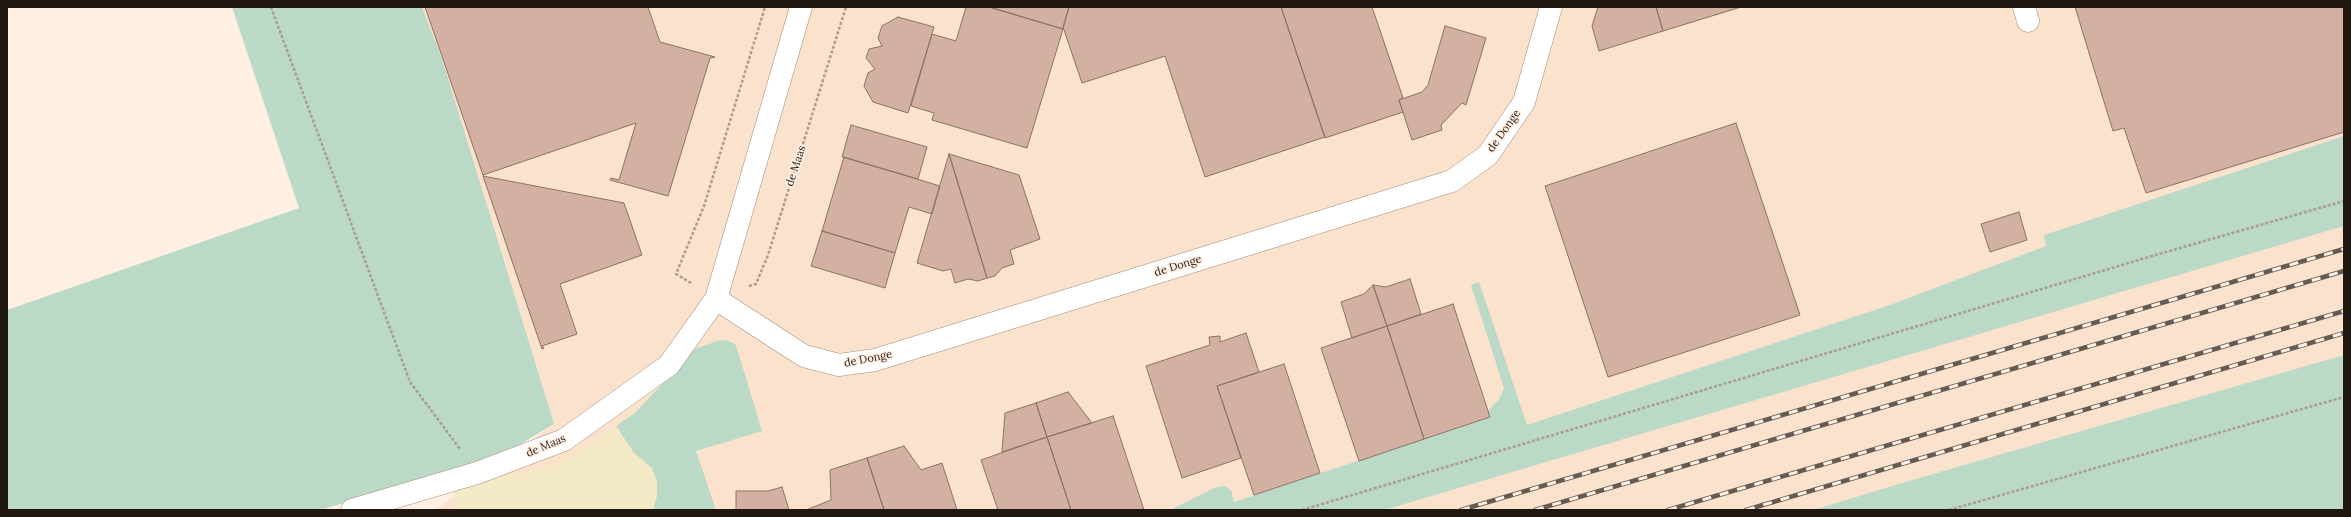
<!DOCTYPE html>
<style>
body{margin:0}
#map{position:relative;width:2351px;height:517px;overflow:hidden;background:#fff0e3;font-family:Lora,serif}
canvas{display:block}
.frame{position:absolute;inset:0;border:8px solid #201710;pointer-events:none}
</style>
<div id="map">
<canvas width="2351" height="517"></canvas>
<div class="frame"></div>
</div>
<script>
const ctx = document.querySelector('canvas').getContext('2d');
ctx.lineJoin = 'round';
function fillPath(path, color) {
  ctx.fillStyle = color;
  ctx.fill(path, 'evenodd');
}
function toPath(rows) {
  const path = new Path2D();
  for (const r of rows) {
    path.moveTo(r[0], r[1]);
    for (let i = 2; i < r.length; i += 2) path.lineTo(r[i], r[i + 1]);
  }
  return path;
}
function strokePath(path, color, width, dash) {
  ctx.strokeStyle = color;
  ctx.lineWidth = width;
  ctx.lineCap = dash ? 'butt' : 'round';
  ctx.setLineDash(dash || []);
  ctx.stroke(path);
}
function write(font, color, halo, rows, align = 'center') {
  ctx.font = font + ' Lora,serif';
  ctx.lineWidth = 3.5;
  ctx.setLineDash([]);
  ctx.textBaseline = 'middle';
  ctx.strokeStyle = halo;
  ctx.fillStyle = color;
  for (const [text, x, y, turn = 0] of rows) {
    ctx.save();
    ctx.translate(x, y);
    ctx.rotate((+turn || 0) * Math.PI / 180);
    ctx.textAlign = isNaN(turn) ? turn : align;
    if (halo) ctx.strokeText(text, 0, 0);
    ctx.fillText(text, 0, 0);
    ctx.restore();
  }
}
const built = toPath([
 [418,7,2344,7,2344,385,1915,510,435,510,554,424]
]);
const green = toPath([
 [232,7,422,7,443,62,554,424,514,448,493,456,321,510,7,510,7,310,299,208],
 [2344,136,2344,226,1384,510,1170,510,1216,487,1225,486,1231,490,1234,502,1490,417,1488,411,1500,398,1504,388,1471,285,1479,282,1527,425,1890,305,2046,246,2044,235],
 [727,340,735,344,739,355,762,431,696,451,716,510,653,510,652,468,634,453,616,426,635,413,695,349,717,341],
 [2344,355,2344,510,1813,510,1909,481]
]);
const sand = toPath([
 [616,426,634,453,652,468,657,482,657,496,653,510,452,510,455,509,454,490,558,463,575,455]
]);
const building = toPath([
 [425,7,648,7,660,42,715,57,710,58,668,196,610,180,611,178,619,180,636,123,483,175,425,7],
 [966,7,989,7,1063,29,1027,148,932,120,934,113,911,106,932,34,956,41,966,7],
 [989,7,1069,7,1063,29,989,7],
 [1069,7,1281,7,1325,137,1205,177,1165,56,1082,83,1063,27,1069,7],
 [1281,7,1372,7,1403,98,1399,100,1403,112,1325,138,1281,7],
 [1598,7,1656,7,1663,31,1599,51,1592,26,1598,7],
 [1656,7,1741,7,1663,31,1656,7],
 [2075,7,2344,7,2344,132,2146,193,2124,128,2113,131,2075,7],
 [898,17,934,27,908,113,873,102,864,86,868,73,875,69,866,58,869,49,882,46,878,38,882,26,898,17],
 [1445,26,1486,38,1466,105,1462,103,1441,125,1442,130,1412,140,1399,100,1422,92,1428,85,1445,26],
 [1736,123,1800,315,1608,377,1545,186,1736,123],
 [851,125,927,147,918,179,842,157,851,125],
 [949,154,987,278,978,281,968,279,955,283,951,269,943,271,917,263,949,154],
 [949,154,1019,175,1040,239,1010,250,1014,264,1002,268,995,276,987,278,949,154],
 [844,157,940,186,932,214,909,207,895,253,822,231,844,157],
 [483,176,624,203,642,255,560,284,577,334,542,346,544,348,542,349,483,176],
 [2019,212,2027,240,1990,252,1981,224,2019,212],
 [822,231,895,253,885,288,811,266,822,231],
 [1410,279,1421,314,1387,326,1373,285,1386,287,1410,279],
 [1373,285,1387,326,1352,338,1341,302,1364,294,1373,285],
 [1453,304,1490,417,1424,439,1387,326,1453,304],
 [1387,326,1424,439,1359,461,1321,348,1387,326],
 [1246,333,1259,372,1217,386,1241,458,1182,478,1146,366,1210,345,1209,337,1220,336,1220,342,1246,333],
 [1284,364,1320,473,1254,495,1217,386,1284,364],
 [1068,392,1092,423,1047,437,1036,403,1068,392],
 [1036,403,1047,437,1002,452,1005,413,1036,403],
 [1113,416,1144,510,1071,510,1047,437,1113,416],
 [1047,437,1071,510,998,510,981,460,1047,437],
 [904,446,921,470,942,463,957,510,884,510,867,458,904,446],
 [867,458,884,510,806,510,831,500,830,470,867,458],
 [782,487,789,510,736,510,736,491,768,491,782,487]
]);
const path = toPath([
 [271,7,410,382,460,449],
 [691,283,676,274,704,206,765,7],
 [749,286,756,284,768,255,846,7],
 [1302,510,2152,256,2344,201],
 [1949,510,2344,397]
]);
const minor = toPath([
 [2024,7,2028,21],
 [716,299,804,356,839,365,875,360,1452,181,1488,155,1524,102,1551,7],
 [352,510,477,473,564,440,669,365,716,299,801,7]
]);
const rail = toPath([
 [1461,510,2344,249],
 [1535,510,2344,271],
 [1668,510,2344,311],
 [1746,510,2344,333]
]);
const streetNames = [
 ["de Donge",1504,131,-55],
 ["de Maas",796,166,-72],
 ["de Donge",1178,266,-17],
 ["de Donge",868,359,-11],
 ["de Maas",546,446,-23]
];
fillPath(built, '#fbe2cd');
fillPath(green, '#bad9c7');
fillPath(sand, '#f3e9c4');
fillPath(building, '#d2b1a2');
strokePath(building, '#8d7266', 1);
strokePath(minor, '#a58e7b', 23);
strokePath(path, '#a99c91', 2.5, [3, 2]);
strokePath(minor, '#fff', 22);
strokePath(rail, '#665b52', 4.5);
strokePath(rail, '#fff0e3', 3, [9]);
write('11px', '#201710', '#fff0e3', streetNames);
</script>
